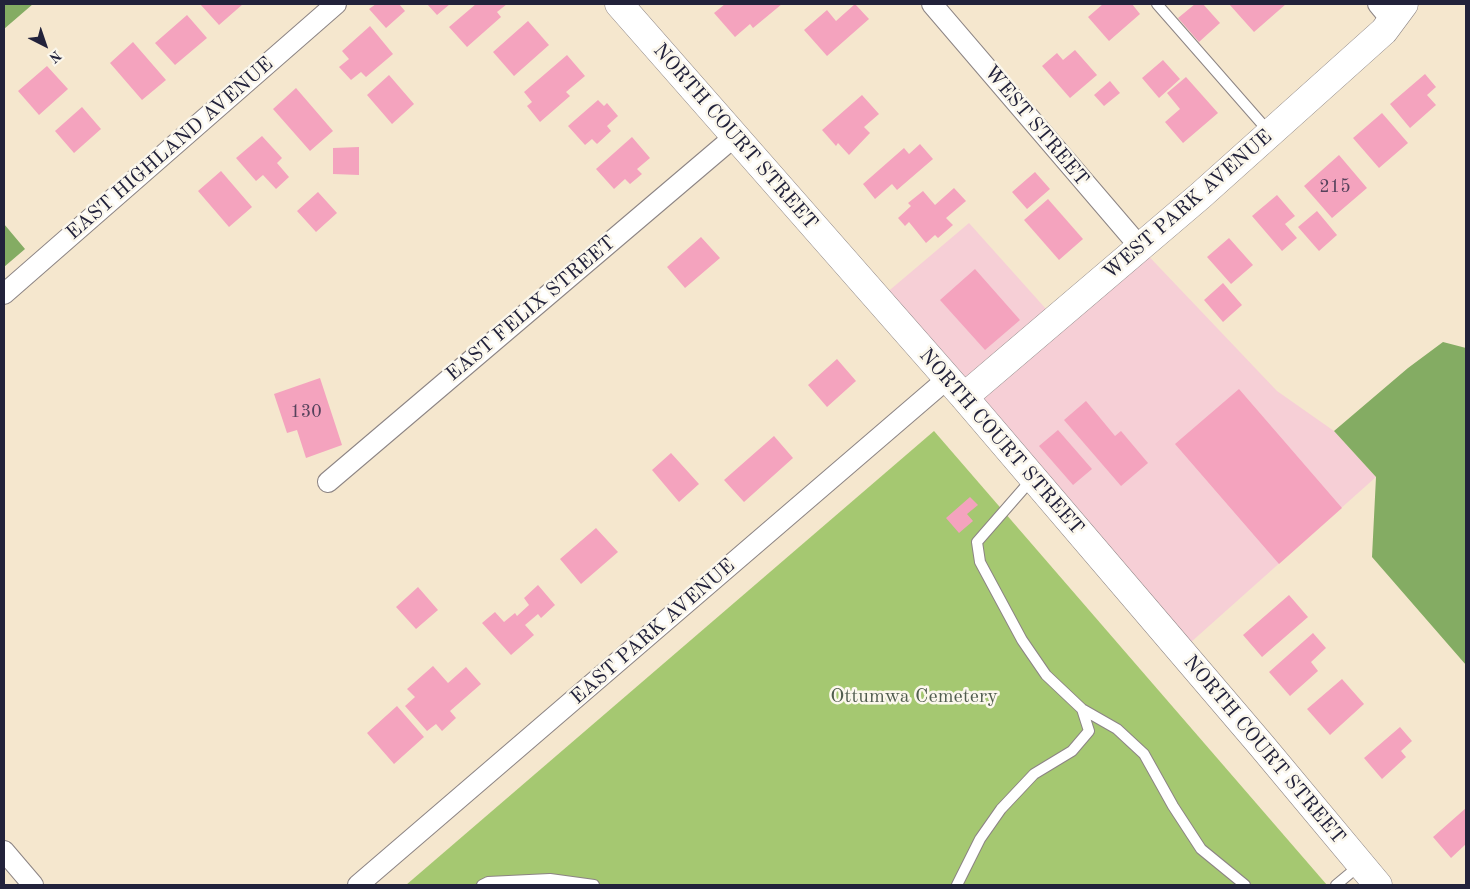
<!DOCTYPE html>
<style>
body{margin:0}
#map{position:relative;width:1470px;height:889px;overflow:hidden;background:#f5e7ce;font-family:"Old Standard TT",serif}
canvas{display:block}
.frame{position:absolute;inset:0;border:5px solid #22223b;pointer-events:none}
.north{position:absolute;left:20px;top:20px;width:50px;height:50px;-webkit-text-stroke:4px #fbf7ec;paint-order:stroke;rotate:139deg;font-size:14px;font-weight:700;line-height:20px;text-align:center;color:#22223b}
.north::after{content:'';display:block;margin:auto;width:18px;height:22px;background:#22223b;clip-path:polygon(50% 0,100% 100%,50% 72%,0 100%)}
</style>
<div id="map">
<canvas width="1470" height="889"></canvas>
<div class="frame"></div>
<div class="north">N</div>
</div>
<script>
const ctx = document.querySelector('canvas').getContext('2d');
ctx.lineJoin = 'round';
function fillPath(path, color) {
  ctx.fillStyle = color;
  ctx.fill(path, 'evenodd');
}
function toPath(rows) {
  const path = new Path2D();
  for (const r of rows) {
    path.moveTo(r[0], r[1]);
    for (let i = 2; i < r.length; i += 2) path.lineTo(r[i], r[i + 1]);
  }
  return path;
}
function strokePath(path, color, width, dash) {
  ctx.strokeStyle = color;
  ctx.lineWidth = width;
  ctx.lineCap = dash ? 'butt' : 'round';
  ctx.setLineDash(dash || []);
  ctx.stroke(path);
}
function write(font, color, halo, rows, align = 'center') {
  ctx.font = font + ' "Old Standard TT",serif';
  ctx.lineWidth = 5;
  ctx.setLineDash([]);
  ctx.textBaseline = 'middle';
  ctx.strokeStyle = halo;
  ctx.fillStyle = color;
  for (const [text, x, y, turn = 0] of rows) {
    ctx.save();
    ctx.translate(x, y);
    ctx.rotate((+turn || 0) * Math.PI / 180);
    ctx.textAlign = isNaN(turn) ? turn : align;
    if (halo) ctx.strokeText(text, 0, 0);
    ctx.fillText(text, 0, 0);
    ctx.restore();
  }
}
const built = toPath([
 [969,223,1055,319,1140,247,1277,391,1334,431,1376,477,1181,651,878,300]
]);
const green = toPath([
 [934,431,1327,885,406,885]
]);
const forest = toPath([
 [4,4,33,4,4,29],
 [4,224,25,249,4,267],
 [1443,342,1466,348,1466,665,1372,557,1376,477,1334,431,1408,368]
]);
const building = toPath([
 [200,4,243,4,219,25],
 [376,4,399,4,405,11,386,28,369,9],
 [427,4,450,4,437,15],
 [476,4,507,4,497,12,501,17,467,47,449,27],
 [725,4,782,4,753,28,750,24,735,37,714,13],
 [855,4,869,19,827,56,804,30,827,10,836,21],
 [1103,4,1132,4,1140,14,1109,41,1088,17],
 [1195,4,1203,4,1220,23,1199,42,1178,18],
 [1229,4,1286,4,1254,32],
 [187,15,207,38,175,65,155,43],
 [528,21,549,45,514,76,493,52],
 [370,26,393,54,366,77,361,72,351,80,339,67,349,59,342,51],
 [133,42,166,80,142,100,110,63],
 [1075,50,1097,75,1070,98,1042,66,1057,53,1063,60],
 [567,55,585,76,566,92,570,96,540,122,527,106,532,102,524,92],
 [1163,60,1180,79,1159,98,1142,78],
 [47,66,68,89,39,115,18,91],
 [1425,74,1436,87,1427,95,1436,105,1410,128,1390,104],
 [389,75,414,104,392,124,367,95],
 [1186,77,1218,113,1183,143,1165,122,1180,109,1167,93],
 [1110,81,1120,93,1104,106,1094,95],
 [296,88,333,131,310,151,273,109],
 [862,95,879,114,864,127,870,133,849,155,838,143,836,146,822,130],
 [598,100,604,106,607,103,618,116,607,126,611,131,597,144,592,139,585,145,568,126],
 [82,107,101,129,74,153,55,131],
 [1382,113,1408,143,1379,168,1353,138],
 [262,136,282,158,277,163,289,177,276,189,263,175,256,181,236,158],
 [632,137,650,158,637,169,642,174,630,184,625,179,614,189,596,169],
 [920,144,933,159,897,190,892,184,875,199,863,184,904,148,909,154],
 [359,147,359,175,333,174,333,148],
 [1339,155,1367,188,1332,218,1304,186],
 [221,171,252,207,229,227,198,191],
 [1035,172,1050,189,1027,209,1012,192],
 [954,188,966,201,946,218,953,225,938,238,935,235,926,243,909,222,905,226,898,218,911,206,908,203,923,191,935,205],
 [318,192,337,213,316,232,297,211],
 [1277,195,1295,216,1285,224,1297,238,1282,251,1252,216],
 [1048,199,1083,239,1059,260,1024,220],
 [1317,211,1337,235,1319,251,1298,227],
 [701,237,720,258,685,288,667,267],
 [1229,238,1253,265,1231,284,1207,257],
 [975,269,1020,320,985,350,940,300],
 [1223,283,1242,305,1223,322,1204,300],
 [837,359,856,381,827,407,808,385],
 [320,378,342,445,306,458,297,430,287,433,274,394],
 [1239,389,1342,508,1279,564,1175,444],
 [1086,401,1115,436,1121,431,1148,463,1121,486,1064,420],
 [1058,430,1092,469,1073,485,1039,446],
 [774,436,793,458,744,502,724,480],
 [671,453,699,484,679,502,652,470],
 [970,497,978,505,967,514,973,521,959,533,946,518],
 [596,528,618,552,581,584,560,559],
 [538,585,555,605,541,618,538,614,525,625,534,635,511,655,482,623,495,612,504,622,515,613,517,616,529,605,524,598],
 [418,587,438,610,416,629,396,607],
 [1289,595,1308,617,1262,657,1243,635],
 [1313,633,1326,648,1311,662,1318,671,1290,696,1269,672],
 [433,666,448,683,466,667,481,684,450,711,456,718,442,731,436,724,427,731,405,706,415,697,407,689],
 [1342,679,1364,704,1330,735,1307,709],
 [397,706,424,737,394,764,367,733],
 [1400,727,1412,741,1401,751,1406,757,1382,779,1364,758],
 [1466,808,1466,844,1451,858,1433,837]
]);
const service = toPath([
 [1157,4,1270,133],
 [1032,479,977,542,980,562,1022,640,1046,675,1082,709,1117,729,1144,754,1173,806,1201,849,1245,885],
 [482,885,488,882,550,879,594,885],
 [957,885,980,839,1001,809,1034,774,1072,751,1089,731,1082,709],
 [1336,885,1360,865]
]);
const minor = toPath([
 [932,4,1140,247],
 [1378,4,1392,21],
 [4,294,336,4],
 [328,482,734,137],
 [4,851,33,885],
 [358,885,947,379]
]);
const secondary = toPath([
 [619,4,964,397,1262,746,1378,885],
 [964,397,1200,196,1384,31,1404,4]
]);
const numberNames = [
 ["215",1335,187],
 ["130",306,412]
];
const streetNames = [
 ["WEST STREET",1036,126,50],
 ["NORTH COURT STREET",735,137,49],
 ["EAST HIGHLAND AVENUE",170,149,-41],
 ["WEST PARK AVENUE",1188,205,-41],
 ["EAST FELIX STREET",531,309,-40],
 ["NORTH COURT STREET",1001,442,49],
 ["EAST PARK AVENUE",653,632,-41],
 ["NORTH COURT STREET",1264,750,50]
];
const parkNames = [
 ["Ottumwa Cemetery",914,697]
];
fillPath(built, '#f6cfd6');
fillPath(green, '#a5c871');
fillPath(forest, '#84ac63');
fillPath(building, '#f4a3be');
strokePath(service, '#8c8484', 12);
strokePath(minor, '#8c8484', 22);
strokePath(secondary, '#8c8484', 29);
strokePath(service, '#fff', 10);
strokePath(minor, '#fff', 20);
strokePath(secondary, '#fff', 28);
write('18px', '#56425c', null, numberNames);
write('20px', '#22223b', '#fbf7ec', streetNames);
write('20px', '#505c4e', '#fbf7ec', parkNames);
</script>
